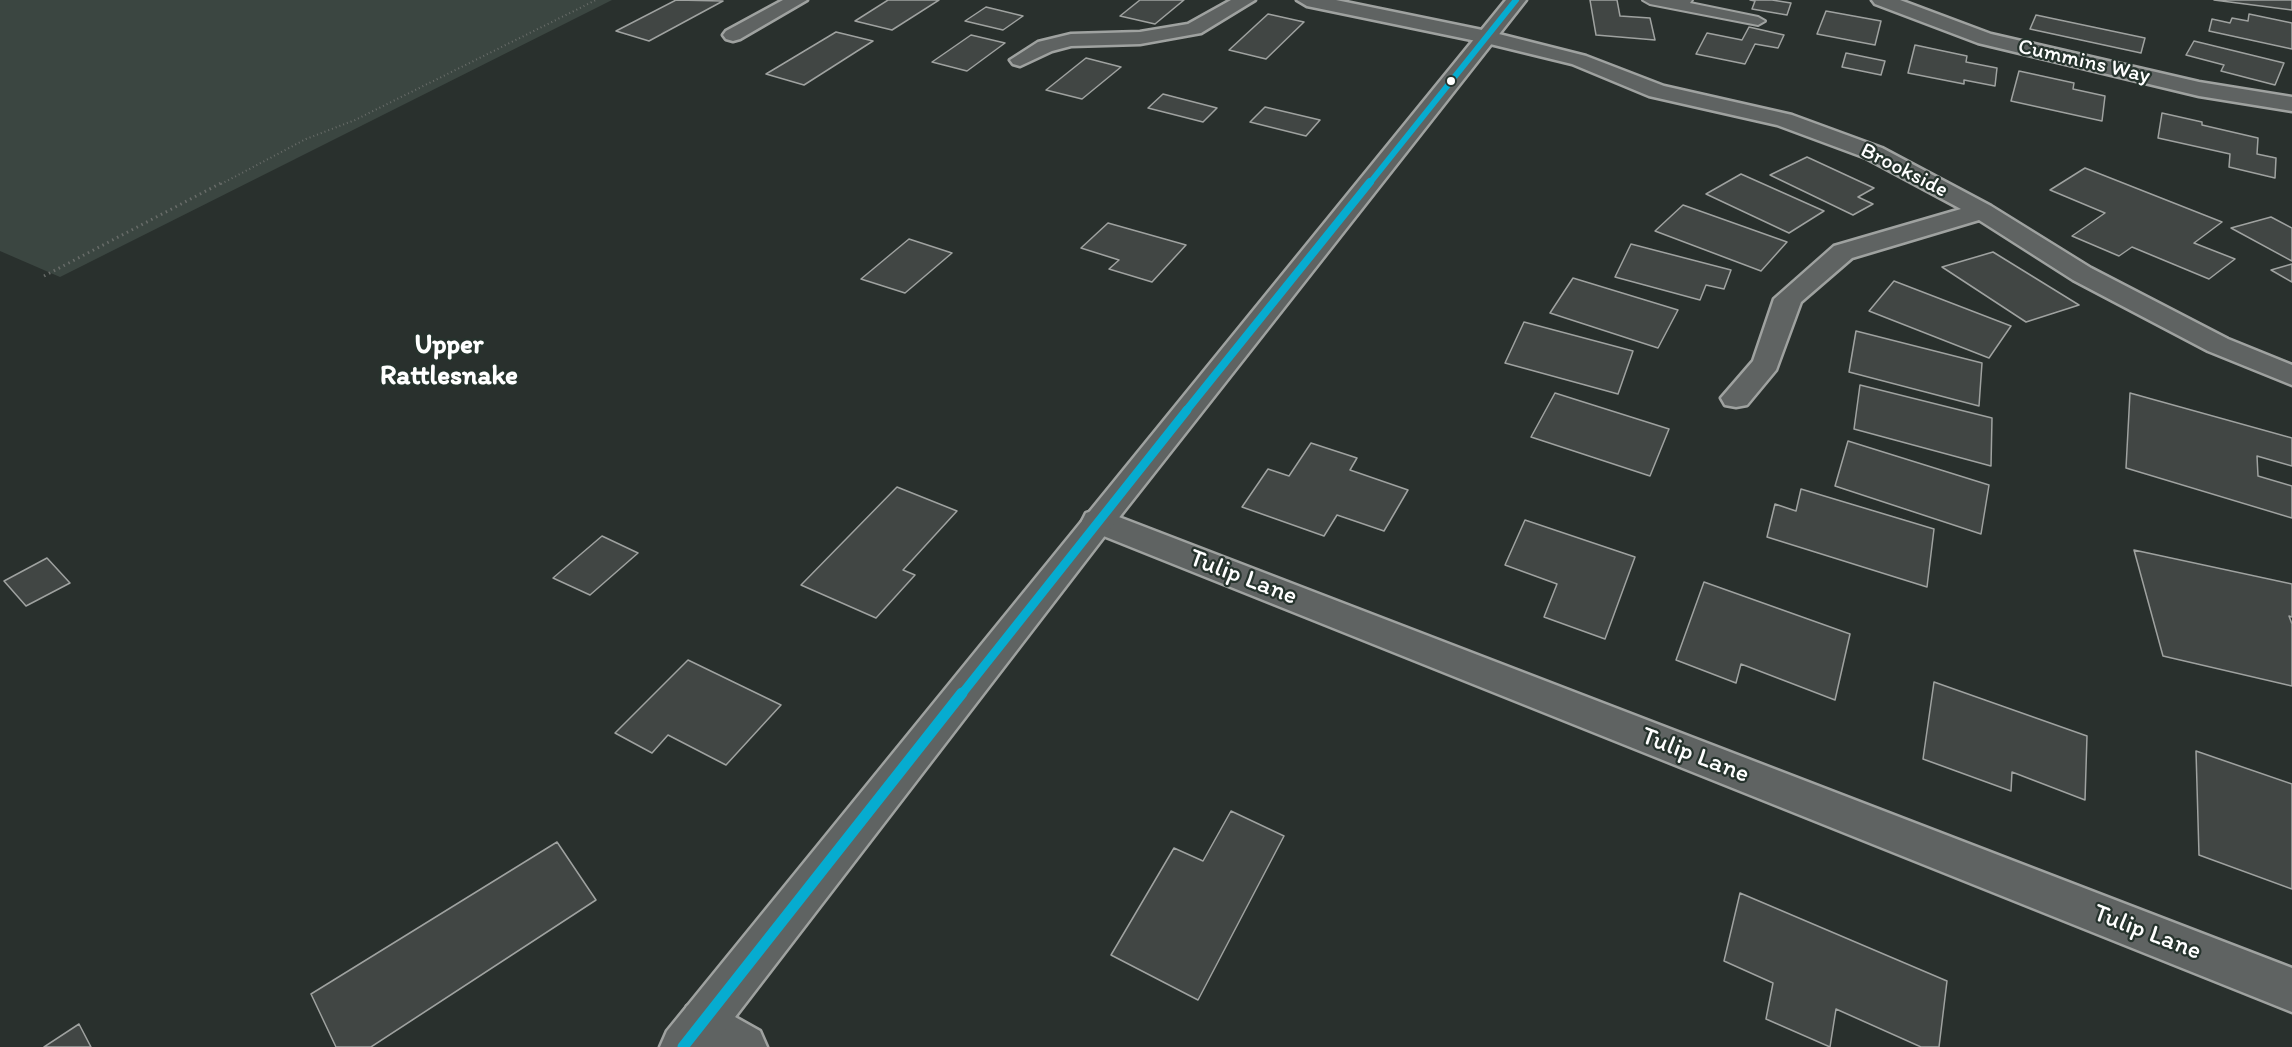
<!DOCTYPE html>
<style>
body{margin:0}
canvas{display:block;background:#29302d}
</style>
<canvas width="2292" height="1047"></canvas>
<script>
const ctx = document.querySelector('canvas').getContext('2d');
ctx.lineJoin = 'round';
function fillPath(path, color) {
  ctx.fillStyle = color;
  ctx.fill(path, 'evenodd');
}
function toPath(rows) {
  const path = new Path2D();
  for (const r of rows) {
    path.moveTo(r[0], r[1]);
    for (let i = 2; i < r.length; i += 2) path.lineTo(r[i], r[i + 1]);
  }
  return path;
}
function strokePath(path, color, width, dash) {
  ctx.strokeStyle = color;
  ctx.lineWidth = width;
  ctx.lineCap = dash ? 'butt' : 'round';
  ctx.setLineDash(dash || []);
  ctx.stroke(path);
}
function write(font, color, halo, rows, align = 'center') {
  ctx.font = font + ' Itim,sans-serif';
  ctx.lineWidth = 4.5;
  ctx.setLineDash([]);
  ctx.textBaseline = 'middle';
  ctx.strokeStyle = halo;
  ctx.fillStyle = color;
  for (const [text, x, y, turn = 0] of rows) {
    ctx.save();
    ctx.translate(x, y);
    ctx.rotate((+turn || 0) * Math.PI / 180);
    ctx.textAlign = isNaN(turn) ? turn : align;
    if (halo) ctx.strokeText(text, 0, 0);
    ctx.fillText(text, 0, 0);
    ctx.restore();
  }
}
const green = toPath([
 [0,0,612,0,60,277,0,251]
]);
const building = toPath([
 [676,0,723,1,649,41,616,31,676,0],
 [888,0,939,0,892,30,855,21,888,0],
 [1140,0,1184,0,1155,24,1120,16,1140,0],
 [1590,0,1617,0,1620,16,1650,18,1655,40,1596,35,1590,0],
 [1750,0,1772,0,1791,3,1787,15,1752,9,1755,1,1750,0],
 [2214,0,2292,0,2292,10,2214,0],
 [986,7,1023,16,1003,30,965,21,986,7],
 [1826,11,1881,21,1875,45,1817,34,1826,11],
 [1268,14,1304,22,1266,59,1229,50,1268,14],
 [2249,14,2292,23,2292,49,2209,31,2212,19,2230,23,2232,18,2248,21,2249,14],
 [2036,15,2145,38,2141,53,2030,29,2036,15],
 [1749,27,1784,35,1778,48,1755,44,1745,64,1696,54,1707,33,1742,40,1749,27],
 [836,32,873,41,804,85,766,74,836,32],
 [971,35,1005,43,967,71,932,62,971,35],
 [2194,41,2284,63,2275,85,2221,71,2224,65,2186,55,2194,41],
 [1915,45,1967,56,1966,62,1997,68,1995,86,1964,80,1964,84,1908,73,1915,45],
 [1846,53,1885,61,1881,75,1842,67,1846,53],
 [1086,58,1121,67,1082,99,1046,90,1086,58],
 [2019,71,2074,83,2073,89,2105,96,2102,121,2011,101,2019,71],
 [1163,94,1217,108,1203,122,1148,108,1163,94],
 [1265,107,1320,120,1306,136,1250,122,1265,107],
 [2162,113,2202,122,2202,125,2258,138,2257,154,2276,158,2275,178,2229,167,2230,154,2158,138,2162,113],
 [1807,157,1874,188,1858,197,1873,204,1853,215,1770,175,1807,157],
 [2085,168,2222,222,2194,243,2235,259,2209,279,2132,247,2119,256,2072,236,2105,213,2050,190,2085,168],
 [1741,174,1824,211,1789,233,1706,194,1741,174],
 [1683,205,1787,242,1761,271,1655,231,1683,205],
 [2271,217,2292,228,2292,261,2231,228,2271,217],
 [1108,223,1186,245,1152,282,1109,269,1119,260,1081,248,1108,223],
 [909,239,952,253,905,293,861,279,909,239],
 [1631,244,1731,270,1724,289,1706,285,1700,300,1615,277,1631,244],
 [1993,252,2079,305,2026,322,1942,267,1993,252],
 [2292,264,2292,282,2271,270,2292,264],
 [1573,278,1678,310,1658,348,1550,313,1573,278],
 [1894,281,2011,326,1989,358,1869,311,1894,281],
 [1524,322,1633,351,1618,394,1505,363,1524,322],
 [1856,331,1982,363,1979,406,1849,372,1856,331],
 [1860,385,1992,418,1991,466,1854,429,1860,385],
 [1555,393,1669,429,1650,476,1531,437,1555,393],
 [2130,393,2292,438,2292,466,2257,456,2258,476,2292,486,2292,518,2126,468,2130,393],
 [1848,441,1989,485,1981,534,1835,486,1848,441],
 [1311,443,1357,458,1350,470,1408,490,1384,531,1337,515,1324,536,1242,507,1268,469,1289,476,1311,443],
 [897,487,957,511,903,570,915,575,876,618,801,585,897,487],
 [1801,489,1934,529,1927,587,1767,537,1775,504,1796,511,1801,489],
 [1525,520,1635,557,1605,639,1544,617,1557,584,1505,565,1525,520],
 [602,536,638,553,590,595,553,578,602,536],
 [2134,550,2292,584,2292,617,2289,616,2292,624,2292,686,2163,656,2134,550],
 [47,558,70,583,26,606,4,581,47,558],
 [1704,582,1850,634,1835,700,1741,664,1736,683,1676,660,1704,582],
 [688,660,781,705,726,765,668,735,652,753,615,733,688,660],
 [1934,682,2087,736,2085,800,2012,772,2011,791,1923,759,1934,682],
 [2196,751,2292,784,2292,889,2199,855,2196,751],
 [1231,811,1284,836,1198,1000,1111,955,1174,848,1203,861,1231,811],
 [557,842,596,900,371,1047,336,1047,311,994,557,842],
 [1740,893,1947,981,1939,1047,1921,1047,1836,1009,1830,1047,1766,1019,1773,983,1724,961,1740,893],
 [79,1024,91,1047,44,1047,79,1024]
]);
const pathFar1 = toPath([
 [221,184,306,139,355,120,596,0]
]);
const path = toPath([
 [44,276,223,182]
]);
const service = toPath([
 [1643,0,1692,0,1690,3,1758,17,1765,21,1758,25,1650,4,1643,0]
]);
const minor = toPath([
 [783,0,807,0,740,39,733,41,726,39,723,35,726,31,783,0],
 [1231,0,1255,0,1201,33,1140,44,1071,46,1052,51,1020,66,1013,64,1010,60,1038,42,1071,34,1140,32,1188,24,1231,0],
 [1297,0,1336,0,1487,31,1586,56,1664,86,1792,115,1882,148,1991,206,2091,268,2228,339,2292,365,2292,385,2208,351,2073,280,1979,220,1852,258,1801,302,1776,370,1747,405,1736,407,1725,405,1721,398,1753,361,1774,299,1834,246,1961,209,1866,158,1777,125,1649,96,1572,64,1486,43,1307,6,1297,0],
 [1872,0,1900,0,1991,34,2199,82,2292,97,2292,111,2199,96,1978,43,1875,4,1872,0],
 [1098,509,2292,968,2292,1012,1086,529,1082,521,1086,513,1098,509],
 [703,999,760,1031,767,1047,701,1047,687,1038,680,1022,687,1006,703,999]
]);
const tertiary = toPath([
 [1506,0,1526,0,1110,529,712,1047,660,1047,667,1031,1506,0]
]);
const bus1Far3 = toPath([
 [1369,184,1516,0]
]);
const bus1Far2 = toPath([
 [1186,411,1370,182]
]);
const bus1Far1 = toPath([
 [961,695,1187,410]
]);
const bus1 = toPath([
 [683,1047,962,693]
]);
const markers = [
 [1451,81,5,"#fff"]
];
const farStreetnames = [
 ["Cummins Way",2084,62,13],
 ["Brookside",1904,171,27]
];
const streetNames = [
 ["Tulip Lane",1243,578,21],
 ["Tulip Lane",1695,756,21],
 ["Tulip Lane",2147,933,21]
];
const neighbourhoodNames = [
 ["Upper",449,346],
 ["Rattlesnake",449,377]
];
fillPath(green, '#3b4641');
fillPath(building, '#414644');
strokePath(building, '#9fa2a0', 1.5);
strokePath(service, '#9fa2a0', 4);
strokePath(minor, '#9fa2a0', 5);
strokePath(tertiary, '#9fa2a0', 5);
strokePath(pathFar1, '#686c69', 2, [1, 3]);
strokePath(path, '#686c69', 3, [1.5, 4]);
fillPath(service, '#5f6362');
fillPath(minor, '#5f6362');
fillPath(tertiary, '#5f6362');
strokePath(bus1Far3, '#06acd0', 6);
strokePath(bus1Far2, '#06acd0', 8);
strokePath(bus1Far1, '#06acd0', 9);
strokePath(bus1, '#06acd0', 11);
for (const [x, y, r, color] of markers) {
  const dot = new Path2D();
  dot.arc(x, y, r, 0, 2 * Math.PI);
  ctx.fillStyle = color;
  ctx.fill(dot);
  strokePath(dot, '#26332d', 2);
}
write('22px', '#fff', '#26332d', farStreetnames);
write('26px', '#fff', '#26332d', streetNames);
write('bold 27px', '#fff', '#26332d', neighbourhoodNames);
</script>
